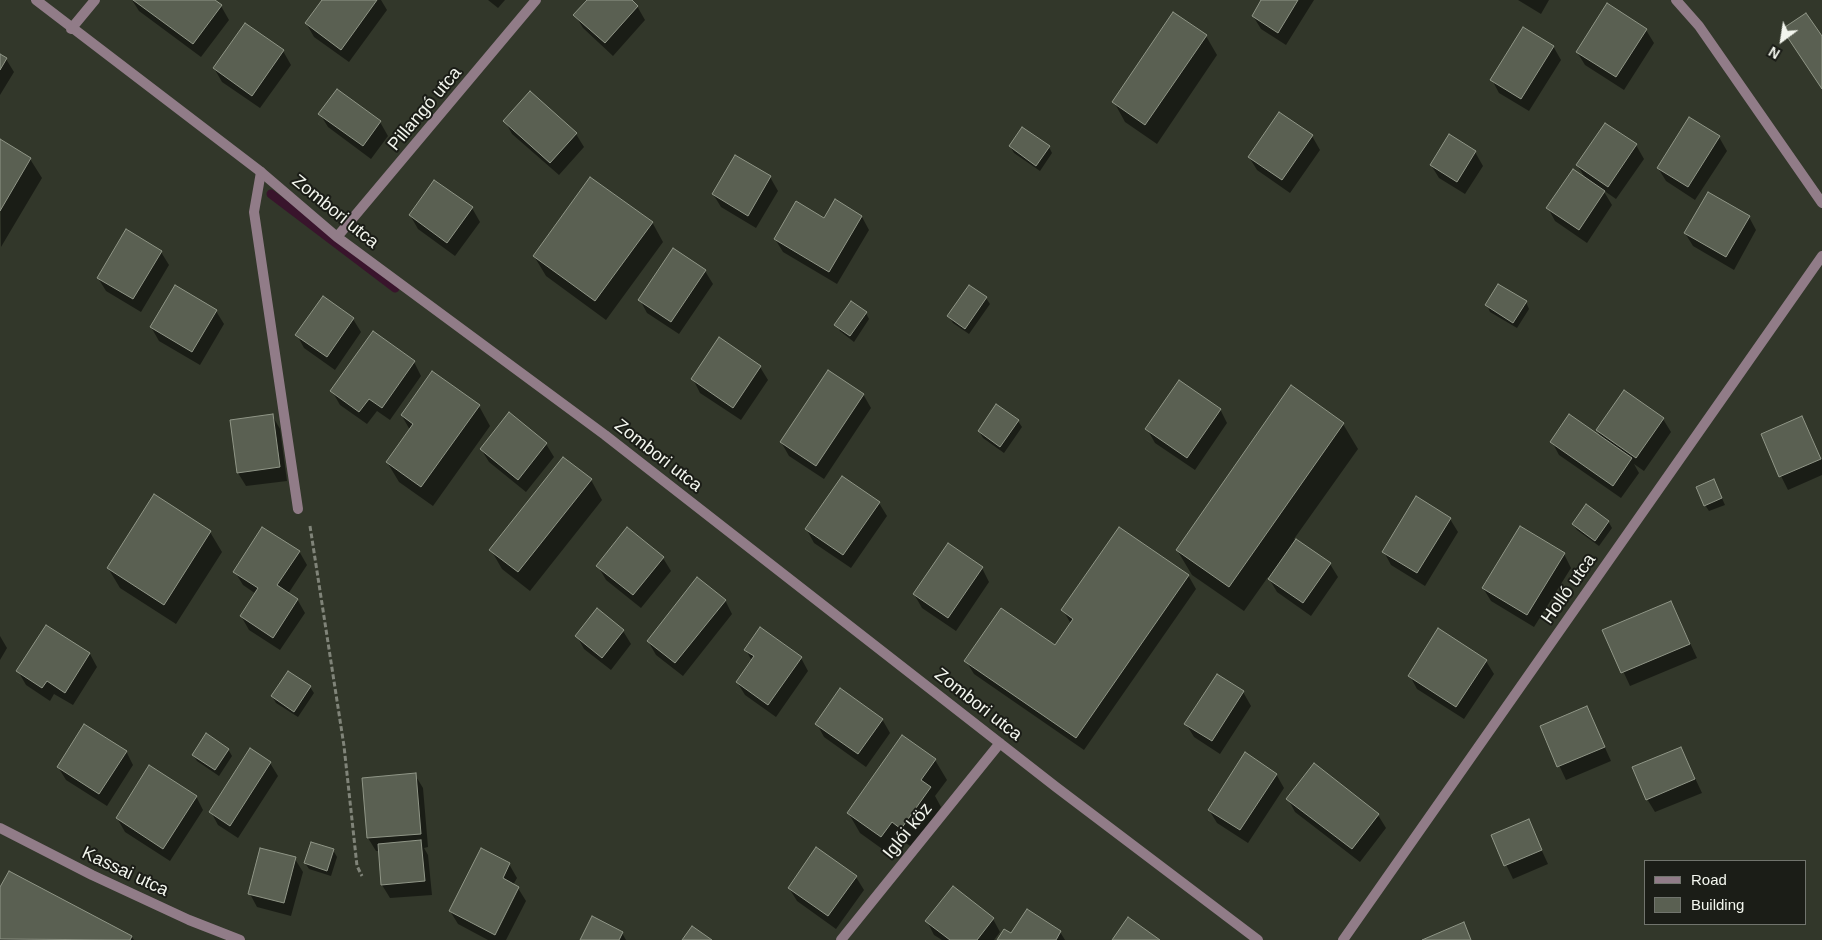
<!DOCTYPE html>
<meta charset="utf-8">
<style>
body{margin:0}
#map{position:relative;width:1822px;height:940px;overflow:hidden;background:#32372a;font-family:Helvetica,sans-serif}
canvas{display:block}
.legend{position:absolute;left:1644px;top:860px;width:162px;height:65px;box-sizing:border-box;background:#1b1d17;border:1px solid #71746d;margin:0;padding:6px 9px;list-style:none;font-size:15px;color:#f3f6ee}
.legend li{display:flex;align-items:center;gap:10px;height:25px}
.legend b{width:25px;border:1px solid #71746d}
.north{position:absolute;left:1757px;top:15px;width:50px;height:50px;-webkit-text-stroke:4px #1b1d17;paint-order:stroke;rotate:211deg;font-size:14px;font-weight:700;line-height:20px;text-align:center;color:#f3f6ee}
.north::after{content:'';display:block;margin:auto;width:18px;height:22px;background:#f3f6ee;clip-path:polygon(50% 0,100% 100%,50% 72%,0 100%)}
</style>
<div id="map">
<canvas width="1822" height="940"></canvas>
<ul class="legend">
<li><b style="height:6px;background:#917c88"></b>Road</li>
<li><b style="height:14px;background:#5a6052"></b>Building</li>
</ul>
<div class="north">N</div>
</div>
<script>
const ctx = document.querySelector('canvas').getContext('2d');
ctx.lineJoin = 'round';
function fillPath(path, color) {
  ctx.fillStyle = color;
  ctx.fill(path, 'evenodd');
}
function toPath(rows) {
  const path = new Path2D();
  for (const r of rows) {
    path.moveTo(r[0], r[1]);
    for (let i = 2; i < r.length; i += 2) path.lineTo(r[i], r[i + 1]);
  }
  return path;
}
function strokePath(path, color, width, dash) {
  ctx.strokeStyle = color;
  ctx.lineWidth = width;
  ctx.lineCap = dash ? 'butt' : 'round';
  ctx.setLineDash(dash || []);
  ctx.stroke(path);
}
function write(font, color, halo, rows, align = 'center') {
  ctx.font = font + ' Helvetica,sans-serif';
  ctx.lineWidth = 4;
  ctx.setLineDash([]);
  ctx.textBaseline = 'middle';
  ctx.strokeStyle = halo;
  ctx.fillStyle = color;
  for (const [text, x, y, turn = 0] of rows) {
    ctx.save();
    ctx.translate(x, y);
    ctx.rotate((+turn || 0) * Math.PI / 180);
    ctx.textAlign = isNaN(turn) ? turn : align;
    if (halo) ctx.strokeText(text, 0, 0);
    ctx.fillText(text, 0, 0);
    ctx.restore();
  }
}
const shadow = toPath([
 [132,0,213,0,221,6,229,20,201,57,139,11],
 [323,0,381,0,387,10,349,62,314,37,306,23],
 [488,0,505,0,498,8],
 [588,0,630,0,637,6,645,20,613,56,583,28,575,15],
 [1263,0,1314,0,1286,45,1261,29,1253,16],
 [1518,0,1549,0,1541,14],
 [245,25,283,51,291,65,260,108,222,82,214,68],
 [1646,30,1654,43,1624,90,1585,65,1577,52],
 [1206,36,1217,55,1157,144,1125,122,1114,102],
 [1553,46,1561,60,1529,111,1499,93,1492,80],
 [0,55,6,59,14,72,0,95],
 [1279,113,1312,136,1320,150,1290,193,1257,170,1249,157],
 [320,114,380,122,388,136,371,159,328,127],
 [505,121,576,134,584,147,559,175,512,134],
 [1719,137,1727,151,1695,200,1666,181,1658,168],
 [0,141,30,159,42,178,1,247],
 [1636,145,1644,159,1616,199,1603,190,1612,205,1587,243,1555,221,1548,208,1586,179,1577,165],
 [1010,146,1049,147,1052,153,1040,171,1014,153],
 [1475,152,1483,166,1465,194,1439,178,1431,165],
 [736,156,770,177,778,191,756,228,721,207,713,194],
 [472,208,480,222,455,256,418,229,410,215],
 [862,217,869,230,837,284,783,252,775,239,824,219],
 [1749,217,1756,230,1734,270,1693,246,1685,233],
 [652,222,663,242,606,320,546,276,534,256],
 [161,252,169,265,141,312,106,291,98,278],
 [705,271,713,284,679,334,647,313,640,300],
 [323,298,353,319,361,332,335,370,304,348,297,335],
 [986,298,990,304,969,334,953,323,949,316],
 [1526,302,1529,309,1517,328,1490,312,1487,305],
 [216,311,224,324,200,365,159,341,151,327],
 [866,313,869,319,854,342,840,331,836,325],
 [414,362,421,376,390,420,377,411,367,424,340,405,332,391],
 [760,367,768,380,741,420,700,393,693,379],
 [1625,392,1663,419,1671,432,1644,471,1634,464,1639,473,1621,498,1559,455,1552,442,1602,439,1597,430],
 [863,394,871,408,824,479,789,456,781,442],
 [479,406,490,426,433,506,399,482,387,462,410,430,402,416],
 [1220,409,1227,423,1195,470,1155,443,1147,429],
 [272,415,280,429,287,481,246,486,238,473],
 [1802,418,1822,460,1822,475,1788,490,1781,476],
 [1018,421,1022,427,1004,453,983,438,979,431],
 [1343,424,1358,449,1294,539,1330,564,1338,577,1311,616,1277,592,1268,577,1244,611,1192,575,1177,550],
 [546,444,554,457,526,492,489,462,481,449],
 [591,480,602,500,530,591,502,569,491,550],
 [1714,481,1725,505,1709,511,1705,505],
 [879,503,887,516,851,568,814,543,807,530],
 [1450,519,1458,532,1425,586,1391,565,1384,552],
 [1608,521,1612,528,1599,546,1577,530,1573,524],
 [210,532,222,552,176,624,120,588,108,568],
 [299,551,307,565,288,594,297,599,305,613,280,650,249,630,241,616,256,594,243,585,235,572],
 [1564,554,1571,568,1534,627,1491,601,1483,588],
 [663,558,671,571,641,608,606,580,598,566],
 [982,568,989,582,956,631,922,608,914,594],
 [1188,575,1196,589,1084,750,974,674,966,661,1055,647,1071,624,1063,610],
 [725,600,732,614,683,676,656,655,648,641],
 [1671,602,1697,658,1630,686,1604,630],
 [623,631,631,644,611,670,584,649,577,636],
 [0,636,7,648,0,660],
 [746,650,801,658,808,671,776,717,745,695,737,682,752,661],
 [90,654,97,667,73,705,54,694,50,701,26,685,18,671],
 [1486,661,1494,674,1464,719,1417,689,1410,676],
 [1218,676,1243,692,1251,706,1220,754,1194,737,1186,724],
 [310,687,314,693,298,717,276,703,272,696],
 [1587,708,1611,761,1566,780,1541,727],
 [882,719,890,733,866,767,824,737,817,724],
 [1681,748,1702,793,1655,812,1647,799],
 [228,749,232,756,219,776,197,761,193,755],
 [126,751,133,765,107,806,66,780,58,767],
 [935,760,947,780,935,796,941,807,913,848,903,841,892,856,860,833,849,814],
 [270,763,278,776,238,838,218,825,211,812],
 [1276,774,1284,788,1248,843,1217,823,1209,810],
 [415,775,423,788,428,847,424,848,428,855,432,895,390,898,382,885,379,851,376,851,368,838,363,779],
 [196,796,203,810,170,861,125,832,117,818],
 [1288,799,1378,815,1386,828,1360,862,1295,812],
 [1528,821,1548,864,1513,879,1492,836],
 [333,850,337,857,331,876,309,869,305,863],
 [295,859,303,872,291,916,257,907,250,894],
 [509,864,517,878,513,885,518,888,526,901,506,940,488,940,458,924,450,911],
 [856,877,864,890,836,929,797,901,789,888],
 [0,890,132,937,134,940,0,940],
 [1027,910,1060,932,1065,940,999,940,1011,935],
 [993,919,1000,932,994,940,942,940,934,935,927,921],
 [622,933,626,940,582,940]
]);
const stream = toPath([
 [271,194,395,288]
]);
const building = toPath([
 [133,0,215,0,222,5,193,44,133,0],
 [322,0,377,0,341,50,305,23,322,0],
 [587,0,632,0,638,6,605,43,573,15,587,0],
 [1261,0,1298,0,1278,33,1252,16,1261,0],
 [1607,3,1647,29,1616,77,1576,52,1607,3],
 [1173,12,1207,35,1145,125,1112,102,1173,12],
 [1806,13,1822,36,1822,89,1782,29,1806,13],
 [245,23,284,50,252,96,213,68,245,23],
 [1523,27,1554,46,1521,99,1490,80,1523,27],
 [0,54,7,58,0,70,0,54],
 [337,89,381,121,363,146,318,114,337,89],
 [530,91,577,133,550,163,503,121,530,91],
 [1279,112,1313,135,1282,180,1248,157,1279,112],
 [1689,117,1720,136,1688,187,1657,168,1689,117],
 [1605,123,1637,144,1608,187,1576,165,1605,123],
 [1022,127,1050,146,1036,166,1009,146,1022,127],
 [1449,134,1476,151,1457,182,1430,165,1449,134],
 [0,139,31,158,0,211,0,139],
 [735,155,771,176,748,216,712,194,735,155],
 [1573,169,1605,191,1579,230,1546,208,1573,169],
 [590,177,653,222,595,301,533,256,590,177],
 [434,180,473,207,447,243,409,215,434,180],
 [1708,192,1750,216,1726,257,1684,233,1708,192],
 [835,199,862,216,829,272,774,239,796,201,824,218,835,199],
 [126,229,162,251,133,299,97,278,126,229],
 [673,248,706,270,671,322,638,300,673,248],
 [1498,284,1527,301,1513,323,1485,305,1498,284],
 [175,285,217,310,192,352,150,327,175,285],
 [969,285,987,297,965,329,947,316,969,285],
 [323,296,354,318,327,357,295,335,323,296],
 [851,301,867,312,850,336,834,325,851,301],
 [373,331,415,361,382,408,369,399,359,412,330,391,373,331],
 [719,337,761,366,733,408,691,379,719,337],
 [828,370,864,394,816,466,780,442,828,370],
 [432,371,480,405,421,487,386,462,413,424,401,415,432,371],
 [1179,380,1221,409,1187,458,1145,429,1179,380],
 [1291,385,1344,423,1229,587,1176,550,1291,385],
 [1624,390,1664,418,1636,458,1596,430,1624,390],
 [996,404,1019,420,1000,447,978,431,996,404],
 [509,412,547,443,518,480,480,449,509,412],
 [273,414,280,467,237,473,230,420,273,414],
 [1569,414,1632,458,1613,486,1550,442,1569,414],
 [1802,416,1821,459,1779,477,1761,434,1802,416],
 [563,457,592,479,518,572,489,550,563,457],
 [842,476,880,502,843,555,805,529,842,476],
 [1714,479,1722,498,1704,506,1696,487,1714,479],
 [154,494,211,531,164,605,107,568,154,494],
 [1416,496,1451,518,1417,573,1382,552,1416,496],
 [1586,504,1609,521,1595,541,1572,524,1586,504],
 [1520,526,1565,553,1527,615,1482,588,1520,526],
 [262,527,300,551,277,585,298,599,273,638,240,616,258,588,233,572,262,527],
 [627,527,664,557,633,595,596,566,627,527],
 [1119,527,1189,575,1076,738,964,661,1001,608,1055,645,1073,619,1061,610,1119,527],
 [1296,539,1331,563,1303,603,1268,579,1296,539],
 [948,543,983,567,948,618,913,594,948,543],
 [697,577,726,600,675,663,647,641,697,577],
 [1671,601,1690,644,1621,673,1602,630,1671,601],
 [597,608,624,630,602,658,575,636,597,608],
 [46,625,90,653,65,693,47,681,42,688,16,671,46,625],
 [760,627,802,657,768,705,736,682,754,656,744,650,760,627],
 [1438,628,1487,660,1456,707,1408,676,1438,628],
 [288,671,311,686,294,712,271,696,288,671],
 [1217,674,1244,691,1212,741,1184,724,1217,674],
 [840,688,883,719,858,754,815,724,840,688],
 [1587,706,1605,747,1557,767,1540,726,1587,706],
 [84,724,127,751,99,794,57,767,84,724],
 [206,733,229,749,215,770,192,755,206,733],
 [902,735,936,759,921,780,931,787,901,829,892,822,881,837,847,813,902,735],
 [1681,747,1695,779,1646,800,1632,767,1681,747],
 [250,748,271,762,230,826,209,812,250,748],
 [1245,752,1277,774,1240,830,1208,810,1245,752],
 [1314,763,1379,814,1352,849,1286,799,1314,763],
 [149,765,197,796,163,849,116,818,149,765],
 [416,773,421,834,367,838,362,778,416,773],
 [1529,819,1542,850,1504,866,1491,835,1529,819],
 [421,840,425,881,381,885,378,844,421,840],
 [311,842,334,849,327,871,304,863,311,842],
 [816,847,857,876,828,916,788,888,816,847],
 [260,848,296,857,284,903,248,894,260,848],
 [481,848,510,863,503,878,519,887,495,935,449,911,481,848],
 [9,871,132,936,130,940,0,939,0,887,9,871],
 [953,886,994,918,977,940,950,940,925,921,953,886],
 [1027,909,1061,931,1056,940,997,940,1004,929,1011,933,1027,909],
 [592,916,623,932,619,940,580,940,592,916],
 [1128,917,1160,940,1112,940,1128,917],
 [1464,922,1471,940,1422,940,1464,922],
 [692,926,712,940,682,940,692,926]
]);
const path = toPath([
 [310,526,344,746,357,866,362,876]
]);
const service = toPath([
 [261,172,254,212,298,509]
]);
const minor = toPath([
 [36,0,261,172,337,237,605,435,1056,787,1258,940],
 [1676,0,1699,26,1822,203],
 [71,29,95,0],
 [337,237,536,0],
 [0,828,92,875,189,920,240,940],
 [841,940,1000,743],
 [1343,940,1822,256]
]);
const streetNames = [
 ["Pillangó utca",425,109,-50],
 ["Zombori utca",335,212,39],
 ["Zombori utca",658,456,38],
 ["Holló utca",1569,589,-55],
 ["Zombori utca",978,705,38],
 ["Iglói köz",908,831,-51],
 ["Kassai utca",125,872,25]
];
fillPath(shadow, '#0007');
strokePath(stream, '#39142c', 9);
fillPath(building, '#5a6052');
strokePath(building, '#909687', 1);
strokePath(path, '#808479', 3, [5, 2.5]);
strokePath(service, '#917c88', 10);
strokePath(minor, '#917c88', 10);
write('18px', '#f3f6ee', '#1b1d17', streetNames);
</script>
